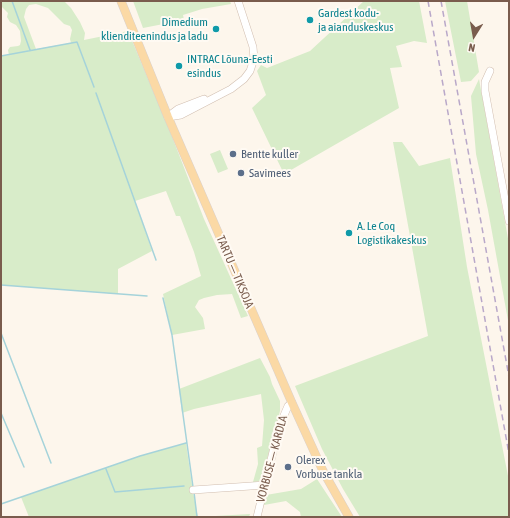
<!DOCTYPE html>
<meta charset="utf-8">
<style>
body{margin:0}
#map{position:relative;width:510px;height:518px;overflow:hidden;background:#fdf6ec;font-family:"Asap Condensed",sans-serif}
canvas{display:block}
.frame{position:absolute;inset:0;border:2px solid #7a5c4d;pointer-events:none}
.north{position:absolute;left:454px;top:16px;width:40px;height:40px;-webkit-text-stroke:3px #fffaf3;paint-order:stroke;rotate:191deg;font-size:11px;font-weight:700;line-height:16px;text-align:center;color:#7a5c4d}
.north::after{content:'';display:block;margin:auto;width:14px;height:18px;background:#7a5c4d;clip-path:polygon(50% 0,100% 100%,50% 72%,0 100%)}
</style>
<div id="map">
<canvas width="510" height="518"></canvas>
<div class="frame"></div>
<div class="north">N</div>
</div>
<script>
const ctx = document.querySelector('canvas').getContext('2d');
ctx.lineJoin = 'round';
function fillPath(path, color) {
  ctx.fillStyle = color;
  ctx.fill(path, 'evenodd');
}
function toPath(rows) {
  const path = new Path2D();
  for (const r of rows) {
    path.moveTo(r[0], r[1]);
    for (let i = 2; i < r.length; i += 2) path.lineTo(r[i], r[i + 1]);
  }
  return path;
}
function strokePath(path, color, width, dash) {
  ctx.strokeStyle = color;
  ctx.lineWidth = width;
  ctx.lineCap = dash ? 'butt' : 'round';
  ctx.setLineDash(dash || []);
  ctx.stroke(path);
}
function write(font, color, halo, rows, align = 'center') {
  ctx.font = font + ' "Asap Condensed",sans-serif';
  ctx.lineWidth = 4;
  ctx.setLineDash([]);
  ctx.textBaseline = 'middle';
  ctx.strokeStyle = halo;
  ctx.fillStyle = color;
  for (const [text, x, y, turn = 0] of rows) {
    ctx.save();
    ctx.translate(x, y);
    ctx.rotate((+turn || 0) * Math.PI / 180);
    ctx.textAlign = isNaN(turn) ? turn : align;
    if (halo) ctx.strokeText(text, 0, 0);
    ctx.fillText(text, 0, 0);
    ctx.restore();
  }
}
const green = toPath([
 [1,1,64,1,71,8,80,22,85,33,84,40,128,31,171,134,204,219,248,316,241,318,232,294,217,295,204,298,199,300,195,307,203,318,205,329,172,335,163,294,201,276,194,252,180,216,176,216,166,191,135,201,152,251,118,269,118,294,1,285,1,56,9,55,8,50,10,47,18,46,20,45,21,41,20,31,16,25,10,22,7,17,8,13,1,6],
 [36,4,48,8,64,24,70,26,72,30,70,39,71,43,36,49,24,17,26,9,29,5],
 [133,1,230,1,231,4,202,9,183,15,184,20,143,28],
 [364,1,419,1,427,43,414,41,396,46,402,67,390,68,399,108,284,174,252,108,266,95,257,71,261,65,267,68,310,51],
 [445,1,467,1,479,72,471,81,461,82],
 [479,79,509,244,509,326,488,210,476,154,471,96],
 [393,142,402,142,419,166,450,158,467,267,509,481,509,517,360,517,343,489,322,449,295,386,428,336],
 [220,150,228,169,218,173,210,154],
 [260,358,270,377,272,384,280,401,280,411,261,481,253,482,258,464,257,448,262,446,264,420,261,394,194,409,182,413,179,389],
 [186,443,193,492,198,517,250,514,249,517,29,517,21,497,140,456],
 [317,479,342,517,301,517,300,512,286,501,264,505,266,495,301,489]
]);
const stream = toPath([
 [12,1,30,50],
 [1,56,77,42,94,87],
 [96,93,156,260],
 [1,285,147,296],
 [163,298,172,335,193,487],
 [1,333,51,463],
 [1,413,24,467],
 [106,469,115,492,184,486],
 [194,492,197,517],
 [1,504,140,456,186,443]
]);
const minor = toPath([
 [490,71,485,82,485,91,509,221],
 [170,115,178,109,204,99],
 [168,117,181,115,231,89,244,79,250,71,254,59,253,47,238,1],
 [193,490,265,485],
 [257,517,279,427,288,406,292,403]
]);
const major = toPath([
 [121,1,168,117,292,403,323,471,349,517]
]);
const rail = toPath([
 [428,1,509,454],
 [441,1,509,377]
]);
const markers = [
 [310,20,4,"#0f9aa8"],
 [216,29,4,"#0f9aa8"],
 [179,66,4,"#0f9aa8"],
 [233,154,4,"#5c6f8a"],
 [241,173,4,"#5c6f8a"],
 [349,233,4,"#0f9aa8"],
 [288,467,4,"#5c6f8a"]
];
const cultureNames = [
 ["Gardest kodu-",318,13],
 ["ja aianduskeskus",318,27],
 ["Dimedium",208,22,"right"],
 ["klienditeenindus ja ladu",208,36,"right"],
 ["INTRAC Lõuna-Eesti",187,59],
 ["esindus",187,73],
 ["A. Le Coq",357,226],
 ["Logistikakeskus",357,240]
];
const serviceNames = [
 ["Bentte kuller",241,154],
 ["Savimees",249,173],
 ["Olerex",296,460],
 ["Vorbuse tankla",296,474]
];
const streetNames = [
 ["TARTU — TIKSOJA",235,272,67],
 ["VORBUSE — KARDLA",272,459,-75]
];
fillPath(green, '#d8ecc9');
strokePath(stream, '#a5d3da', 1.5);
strokePath(minor, '#d1beb0', 8);
strokePath(major, '#dad1cd', 9);
strokePath(minor, '#fff', 7);
strokePath(major, '#fbd9a5', 8);
strokePath(rail, '#b9a8c9', 1.5, [6, 4]);
for (const [x, y, r, color] of markers) {
  const dot = new Path2D();
  dot.arc(x, y, r, 0, 2 * Math.PI);
  ctx.fillStyle = color;
  ctx.fill(dot);
  strokePath(dot, '#fffaf3', 1.5);
}
write('12px', '#0d838f', '#fffaf3', cultureNames, 'left');
write('12px', '#4e5e75', '#fffaf3', serviceNames, 'left');
write('12px', '#7a5c4d', '#fffaf3', streetNames);
</script>
